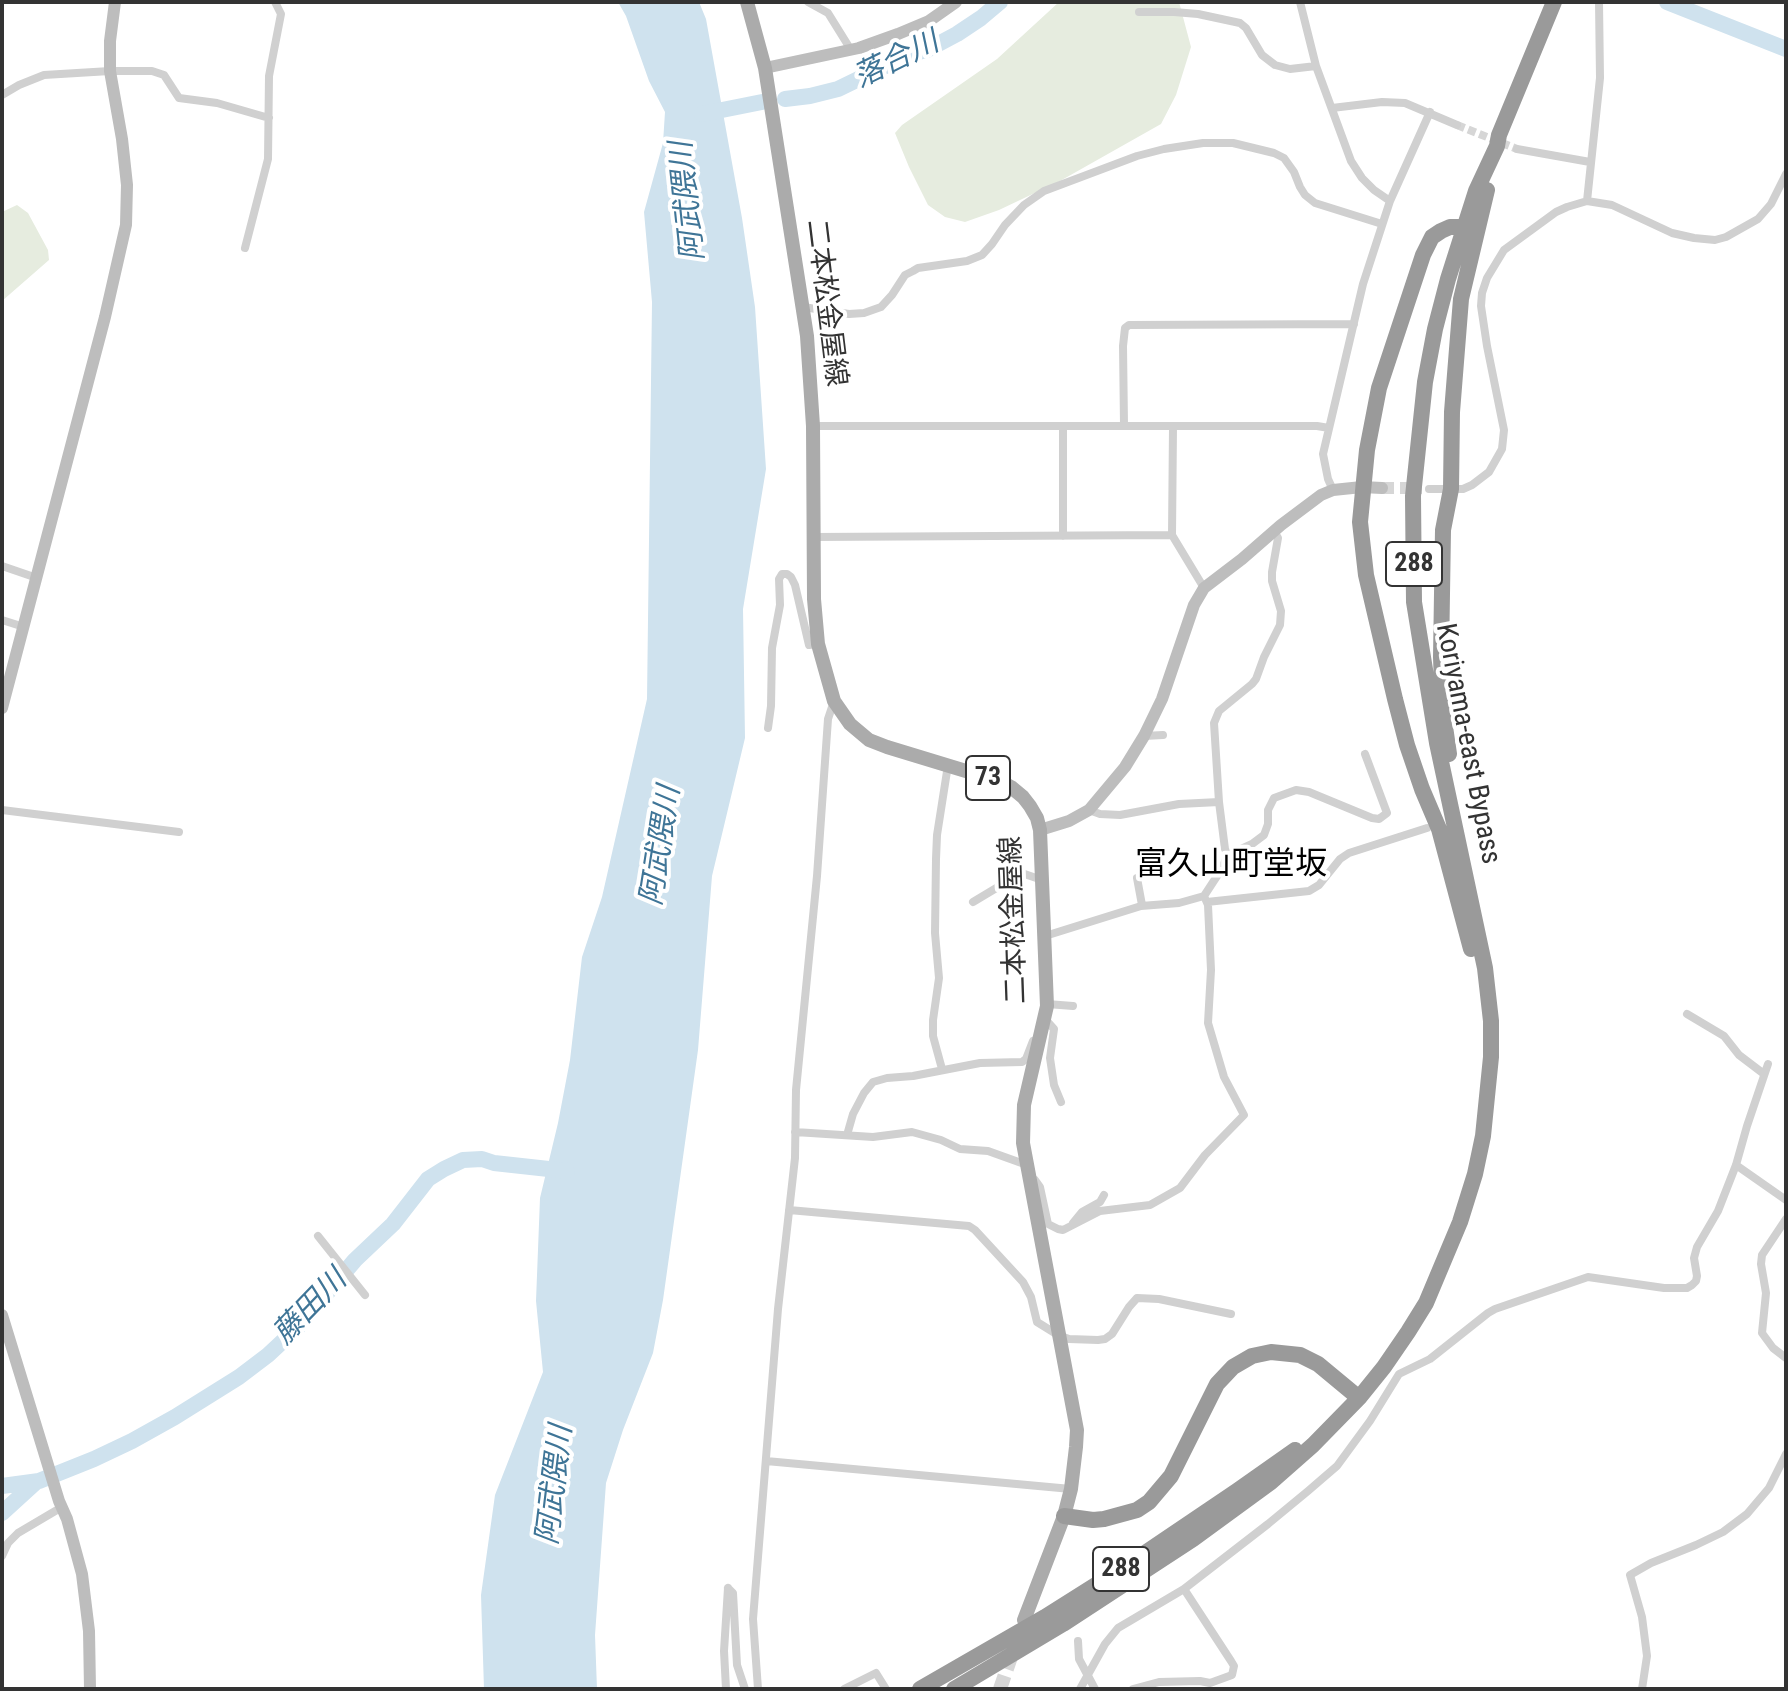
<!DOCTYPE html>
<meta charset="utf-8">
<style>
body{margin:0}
#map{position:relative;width:1788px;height:1691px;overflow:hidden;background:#fff;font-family:"Roboto Condensed",sans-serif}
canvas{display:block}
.frame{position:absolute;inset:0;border:4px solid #333;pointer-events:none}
</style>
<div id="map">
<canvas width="1788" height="1691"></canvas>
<div class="frame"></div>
</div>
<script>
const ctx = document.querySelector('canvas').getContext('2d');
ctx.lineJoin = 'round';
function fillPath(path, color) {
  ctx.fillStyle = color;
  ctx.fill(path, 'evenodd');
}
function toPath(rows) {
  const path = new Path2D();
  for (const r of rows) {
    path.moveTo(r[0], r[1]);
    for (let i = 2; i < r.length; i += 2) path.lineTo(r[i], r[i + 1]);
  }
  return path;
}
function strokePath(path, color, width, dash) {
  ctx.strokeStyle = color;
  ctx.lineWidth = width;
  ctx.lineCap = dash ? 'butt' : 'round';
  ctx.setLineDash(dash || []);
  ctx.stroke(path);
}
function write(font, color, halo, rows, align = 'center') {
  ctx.font = font + ' "Roboto Condensed","Noto Sans JP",sans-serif';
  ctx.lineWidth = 8;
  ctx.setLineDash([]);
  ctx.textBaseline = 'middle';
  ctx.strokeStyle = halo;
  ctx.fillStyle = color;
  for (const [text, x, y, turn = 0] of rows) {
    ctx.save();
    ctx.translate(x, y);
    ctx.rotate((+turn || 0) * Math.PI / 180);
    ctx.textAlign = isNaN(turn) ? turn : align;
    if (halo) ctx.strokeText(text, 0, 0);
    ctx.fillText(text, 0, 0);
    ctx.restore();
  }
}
const green = toPath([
 [1059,2,1179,2,1191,47,1176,95,1161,124,1060,181,999,210,965,222,945,217,928,205,909,167,895,133,902,125,997,59],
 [17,205,28,213,48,250,49,260,2,301,2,212]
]);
const water = toPath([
 [618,2,699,2,706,19,742,218,755,307,766,469,743,609,745,738,712,876,698,1050,663,1300,653,1353,623,1430,606,1483,595,1635,597,1689,484,1689,481,1595,495,1495,543,1372,536,1301,540,1198,558,1123,570,1060,582,957,602,897,647,699,652,302,644,212,663,143,665,112,649,81,626,16]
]);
const river = toPath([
 [1667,2,1786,49],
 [785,99,810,96,838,89,910,54,927,50,957,34,981,18,1000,2],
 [702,114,762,102],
 [2,1486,39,1481,94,1459,132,1441,175,1417,239,1377,268,1355,298,1327,355,1260,393,1224,428,1179,444,1169,463,1160,482,1159,494,1163,567,1171],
 [2,1513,36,1482]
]);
const streetTunnel = toPath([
 [1457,125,1517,149]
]);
const secondaryTunnel = toPath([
 [1382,488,1422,488]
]);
const primaryTunnel = toPath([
 [1000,1689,1013,1651]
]);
const street = toPath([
 [808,2,828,13,851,50],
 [1300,2,1316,66,1351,161,1362,178,1374,190,1390,201],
 [1139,12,1174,12,1198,14,1240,23,1246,28,1262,55,1275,65,1290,69,1316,66],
 [2,95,19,85,44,75,110,71,152,71,164,75,179,98,217,103,269,118],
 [1332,108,1382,102,1405,103,1457,125],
 [1517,149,1590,162],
 [1587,201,1600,78,1599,2],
 [245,248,268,159,269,76,281,14,275,2],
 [803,307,849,314,864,313,881,307,892,295,905,275,913,271,918,268,967,261,982,255,992,244,1005,225,1024,205,1044,191,1137,156,1164,149,1203,143,1233,143,1274,153,1284,158,1294,172,1300,187,1305,195,1315,203,1382,224],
 [1124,425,1123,346,1125,328,1129,325,1354,324],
 [813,426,1317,426,1329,428],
 [1173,427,1172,535,1204,588],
 [1429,489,1463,489,1472,485,1489,472,1502,449,1504,430,1487,346,1481,306,1482,293,1487,278,1504,250,1556,212,1567,207,1587,201,1612,205,1672,233,1694,238,1715,240,1726,237,1758,219,1771,204,1786,174],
 [1333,490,1328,479,1323,454,1363,284,1390,201,1430,112],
 [1063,536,1063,426],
 [813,537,1172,535],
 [2,566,37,578],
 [2,620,24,627],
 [768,728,771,706,772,648,780,605,779,579,782,574,787,574,791,577,795,585,809,645,818,644],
 [1144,736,1163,735],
 [2,810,179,832],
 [1089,810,1100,814,1120,815,1179,804,1219,802],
 [1228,855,1225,849,1219,802,1214,723,1219,711,1252,684,1256,679,1264,657,1280,625,1281,611,1272,581,1272,572,1278,538,1274,531],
 [1137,878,1142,905],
 [1204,896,1221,870,1228,855,1252,844,1264,835,1268,824,1268,810,1274,798,1296,790,1309,792,1372,818,1379,819,1387,813,1365,754],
 [973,902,998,887,1013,870,1042,880],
 [1207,902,1309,891,1319,885,1340,859,1349,853,1427,828],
 [1047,1004,1073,1006],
 [1687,1014,1724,1036,1739,1055,1764,1074],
 [1045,1019,1054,1029,1050,1058,1054,1085,1061,1102],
 [942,1069,933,1036,933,1020,939,978,935,933,936,859,937,835,948,765],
 [795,1132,873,1137,912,1132,941,1140,960,1149,988,1151,1027,1165],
 [847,1135,853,1114,864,1093,873,1082,887,1078,913,1076,980,1063,1022,1062,1026,1059,1033,1041],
 [1736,1165,1786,1200],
 [1031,1179,1035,1180,1040,1187,1048,1224,1058,1229,1063,1230,1100,1211,1150,1205,1180,1188,1205,1155,1244,1115,1224,1077,1208,1023,1211,970,1208,905,1204,896,1179,903,1141,906,1045,936],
 [789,1210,969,1226,975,1230,1023,1282,1031,1297,1037,1322,1058,1335,1069,1339,1098,1340,1105,1339,1112,1334,1129,1307,1137,1298,1159,1299,1231,1314],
 [1786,1219,1762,1255,1761,1264,1766,1293,1762,1333,1773,1348,1786,1358],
 [1073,1223,1082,1212,1100,1202,1104,1195],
 [318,1236,365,1295],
 [766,1461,1071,1489],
 [2,1556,8,1543,18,1533,62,1507],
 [728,1588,733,1593,737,1665,745,1689],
 [1078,1641,1079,1659,1095,1689],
 [726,1689,724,1651,728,1588],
 [758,1689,753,1619,778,1309,795,1158,796,1090,817,876,828,719,834,701],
 [844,1689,876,1673,886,1689],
 [1080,1689,1105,1644,1118,1628,1184,1589,1268,1524,1308,1491,1337,1466,1370,1421,1399,1374,1430,1359,1488,1313,1495,1309,1588,1277,1664,1288,1687,1288,1692,1285,1696,1281,1697,1276,1694,1258,1697,1247,1718,1211,1736,1165,1747,1126,1768,1064],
 [1133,1689,1159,1682,1200,1681,1210,1683,1232,1675,1234,1666,1231,1661,1184,1589],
 [1642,1689,1647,1656,1642,1617,1630,1575,1651,1563,1696,1545,1723,1532,1747,1514,1769,1488,1786,1454]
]);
const secondary = toPath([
 [765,68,859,48,898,34,929,21,956,2],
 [2,708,105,317,126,225,127,185,122,139,110,71,110,41,115,2],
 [1040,830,1069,821,1089,810,1125,767,1144,736,1162,699,1194,605,1204,588,1242,559,1281,525,1321,495,1333,490,1362,487,1382,488],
 [2,1315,59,1501,67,1519,82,1574,89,1631,90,1689]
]);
const primary = toPath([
 [747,2,765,68,807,336,813,426,814,599,818,644,834,701,850,724,869,740,887,747,1002,782,1011,787,1023,797,1030,806,1037,818,1040,830,1047,1006,1024,1105,1023,1143,1077,1430,1076,1447,1071,1489,1064,1516,1024,1620]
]);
const highway = toPath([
 [1463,227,1450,227,1441,231,1432,237,1423,255,1379,388,1367,450,1360,522,1366,575,1395,699,1407,745,1422,789,1439,829,1471,949],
 [1449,754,1443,713,1441,657,1443,530,1451,489,1452,412,1461,299,1487,190],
 [1064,1516,1093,1520,1104,1519,1137,1510,1149,1502,1171,1476,1217,1384,1233,1367,1252,1356,1271,1352,1300,1355,1318,1364,1359,1398],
 [920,1689,1045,1617,1129,1564,1237,1491,1295,1450],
 [954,1689,1063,1624,1193,1539,1271,1482,1313,1445,1359,1398,1384,1367,1408,1332,1426,1303,1460,1222,1475,1174,1483,1136,1491,1057,1491,1021,1485,968,1437,743,1414,602,1413,496,1425,382,1435,329,1448,279,1476,191,1497,146,1499,135,1554,2]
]);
const shields = [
 [1414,564,56],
 [988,778,44],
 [1121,1569,56]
];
const shieldNames = [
 ["288",1414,564],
 ["73",988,778],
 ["288",1121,1569]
];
const streetNames = [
 ["二本松金屋線",825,303,83],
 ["Koriyama-east Bypass",1467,744,79],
 ["二本松金屋線",1015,920,-92]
];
const waterNames = [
 ["落合川",897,61,-26],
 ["阿武隈川",689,201,-96],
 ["阿武隈川",662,846,-81],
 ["藤田川",311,1308,-46],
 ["阿武隈川",556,1485,-83]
];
const quarterNames = [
 ["富久山町堂坂",1231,866]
];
fillPath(green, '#e6ecdf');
fillPath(water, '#cfe2ee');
strokePath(river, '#cfe2ee', 16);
strokePath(streetTunnel, '#d6d6d6', 8, [8, 4]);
strokePath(secondaryTunnel, '#d6d6d6', 12, [12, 6]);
strokePath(primaryTunnel, '#d6d6d6', 14, [14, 7]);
strokePath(street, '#d0d0d0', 8);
strokePath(secondary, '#bdbdbd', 12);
strokePath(primary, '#ababab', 14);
strokePath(highway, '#9a9a9a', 16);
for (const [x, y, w] of shields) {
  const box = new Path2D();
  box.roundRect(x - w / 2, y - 22, w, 44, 6);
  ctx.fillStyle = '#fff';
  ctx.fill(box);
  strokePath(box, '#333', 2);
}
write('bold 26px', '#333', null, shieldNames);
write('28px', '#333', '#fff', streetNames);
write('italic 30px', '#3f7597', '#fff', waterNames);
write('32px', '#000', '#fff', quarterNames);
</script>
